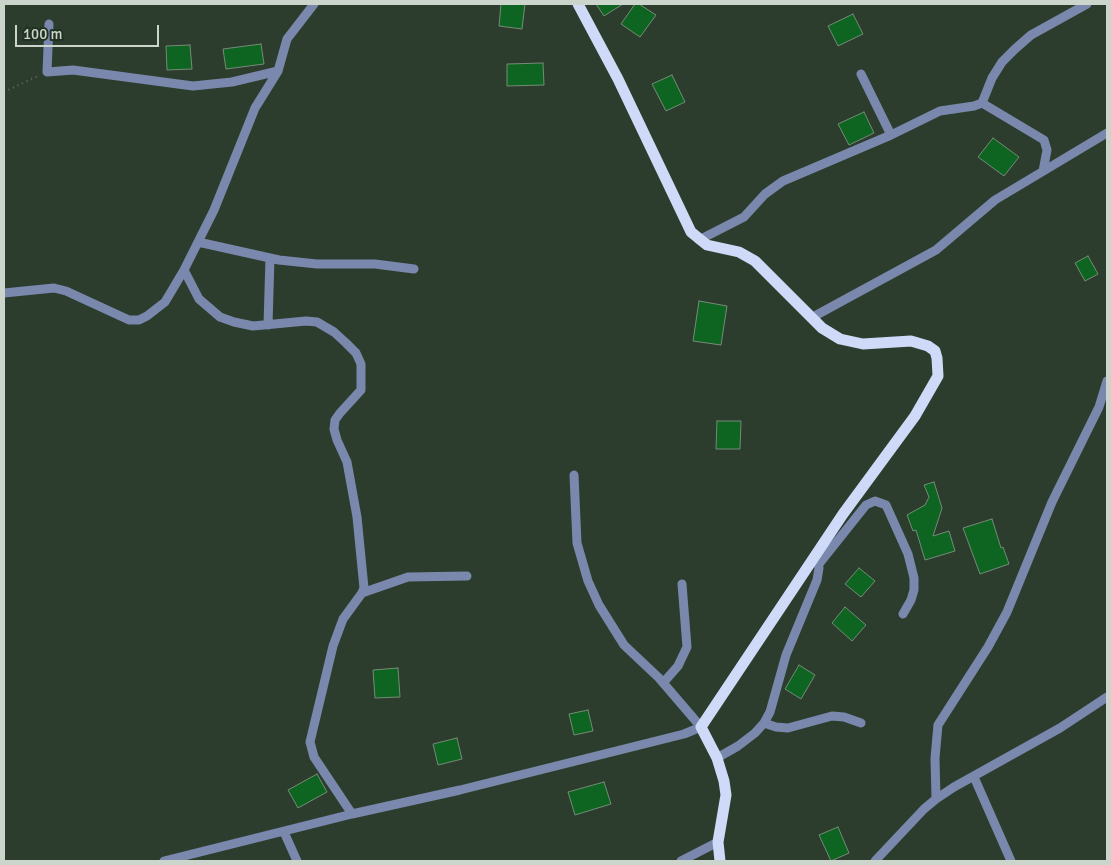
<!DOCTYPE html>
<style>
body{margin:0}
#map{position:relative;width:1111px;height:865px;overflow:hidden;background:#2c3d2d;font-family:Signika,sans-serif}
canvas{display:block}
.frame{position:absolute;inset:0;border:5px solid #ccd5cc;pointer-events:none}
.scale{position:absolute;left:15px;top:25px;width:144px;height:22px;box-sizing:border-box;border:2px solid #ccd5cc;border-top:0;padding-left:6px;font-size:15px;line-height:18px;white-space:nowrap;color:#ccd5cc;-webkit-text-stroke:4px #223223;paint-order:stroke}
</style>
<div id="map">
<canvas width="1111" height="865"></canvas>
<div class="frame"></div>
<div class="scale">100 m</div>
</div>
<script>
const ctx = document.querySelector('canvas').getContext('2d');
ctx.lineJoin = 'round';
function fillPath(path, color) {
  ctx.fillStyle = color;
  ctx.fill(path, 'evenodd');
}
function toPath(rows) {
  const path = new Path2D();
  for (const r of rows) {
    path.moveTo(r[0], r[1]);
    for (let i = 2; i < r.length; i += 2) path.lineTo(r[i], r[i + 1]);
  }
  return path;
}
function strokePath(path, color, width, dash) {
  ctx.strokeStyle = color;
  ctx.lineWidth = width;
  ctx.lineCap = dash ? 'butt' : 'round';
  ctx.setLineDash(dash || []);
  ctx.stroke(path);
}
const building = toPath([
 [501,4,525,4,522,29,499,26,501,4],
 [596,4,623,4,604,16,596,4],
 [635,4,639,4,656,15,640,37,621,24,635,4],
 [853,14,863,34,838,46,828,26,853,14],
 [261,44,264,64,226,69,223,49,261,44],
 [190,45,192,69,167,70,166,46,190,45],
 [543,63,544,85,507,86,507,64,543,63],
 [672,75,685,102,666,111,652,84,672,75],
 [864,112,874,133,849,145,838,124,864,112],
 [993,138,1019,157,1004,176,978,157,993,138],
 [1088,256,1098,274,1085,281,1075,263,1088,256],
 [699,301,727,306,721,345,693,341,699,301],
 [717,421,741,421,740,449,716,449,717,421],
 [934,482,942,508,933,536,949,531,955,551,925,560,916,530,913,531,907,515,925,505,929,497,924,485,934,482],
 [992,519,1001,548,1003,547,1009,564,980,574,963,528,992,519],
 [859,568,875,581,861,597,845,584,859,568],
 [845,607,866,625,852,641,832,623,845,607],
 [799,665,815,675,801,699,785,689,799,665],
 [398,668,400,697,375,698,373,670,398,668],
 [588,710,593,731,574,735,569,714,588,710],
 [457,738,462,759,438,765,433,744,457,738],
 [317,774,327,792,298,808,288,790,317,774],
 [604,782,611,804,575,815,568,792,604,782],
 [838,827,849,853,831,861,819,835,838,827]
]);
const path = toPath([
 [4,92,40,75]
]);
const minor = toPath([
 [49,24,47,72,73,70,193,86,232,82,278,71],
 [861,74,891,135],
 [982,103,1044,140,1047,150,1043,171],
 [699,240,744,217,765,194,783,181,891,135,940,111,974,106,982,103,992,78,1002,62,1015,49,1031,35,1087,4],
 [198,242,279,260,317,264,375,264,414,269],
 [184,270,199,299,220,317,234,322,253,326,306,321,317,322,334,332,346,343,356,353,361,364,361,390,340,413,335,420,334,429,337,440,347,462,357,517,364,588,362,593,343,619,333,646,310,742,314,757,352,814],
 [4,293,54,288,66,291,129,320,139,320,147,316,165,302,184,270,214,210,255,108,278,71,287,39,314,4],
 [811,318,936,250,995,200,1107,133],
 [268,325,270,258],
 [819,564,866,505,875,501,886,505,908,554,914,578,914,590,911,600,903,614],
 [362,593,408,577,467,576],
 [663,683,678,666,687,647,682,584],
 [764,723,776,727,788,728,832,716,844,717,861,723],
 [717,758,738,746,755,733,764,723,770,712,786,655,817,580,819,568,817,555],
 [974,777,1011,861],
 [936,799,935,758,938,725,988,647,1007,612,1052,502,1099,407,1107,381],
 [284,832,297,861],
 [164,861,352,814,460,790,684,734,701,727,659,678,624,645,599,605,588,581,577,543,574,475],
 [681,861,718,842],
 [875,861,924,809,936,799,954,787,1060,728,1107,697]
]);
const major = toPath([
 [578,4,618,79,691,232,707,245,739,252,755,261,822,328,840,339,863,344,911,341,928,346,935,351,937,358,938,376,915,416,843,514,701,727,717,758,724,781,726,795,718,842,720,861]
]);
fillPath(building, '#0e6522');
strokePath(building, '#778a78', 1);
strokePath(path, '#647264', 2, [1, 4]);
strokePath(minor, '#7b88ad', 9);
strokePath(major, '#cfdaf9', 11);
</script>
